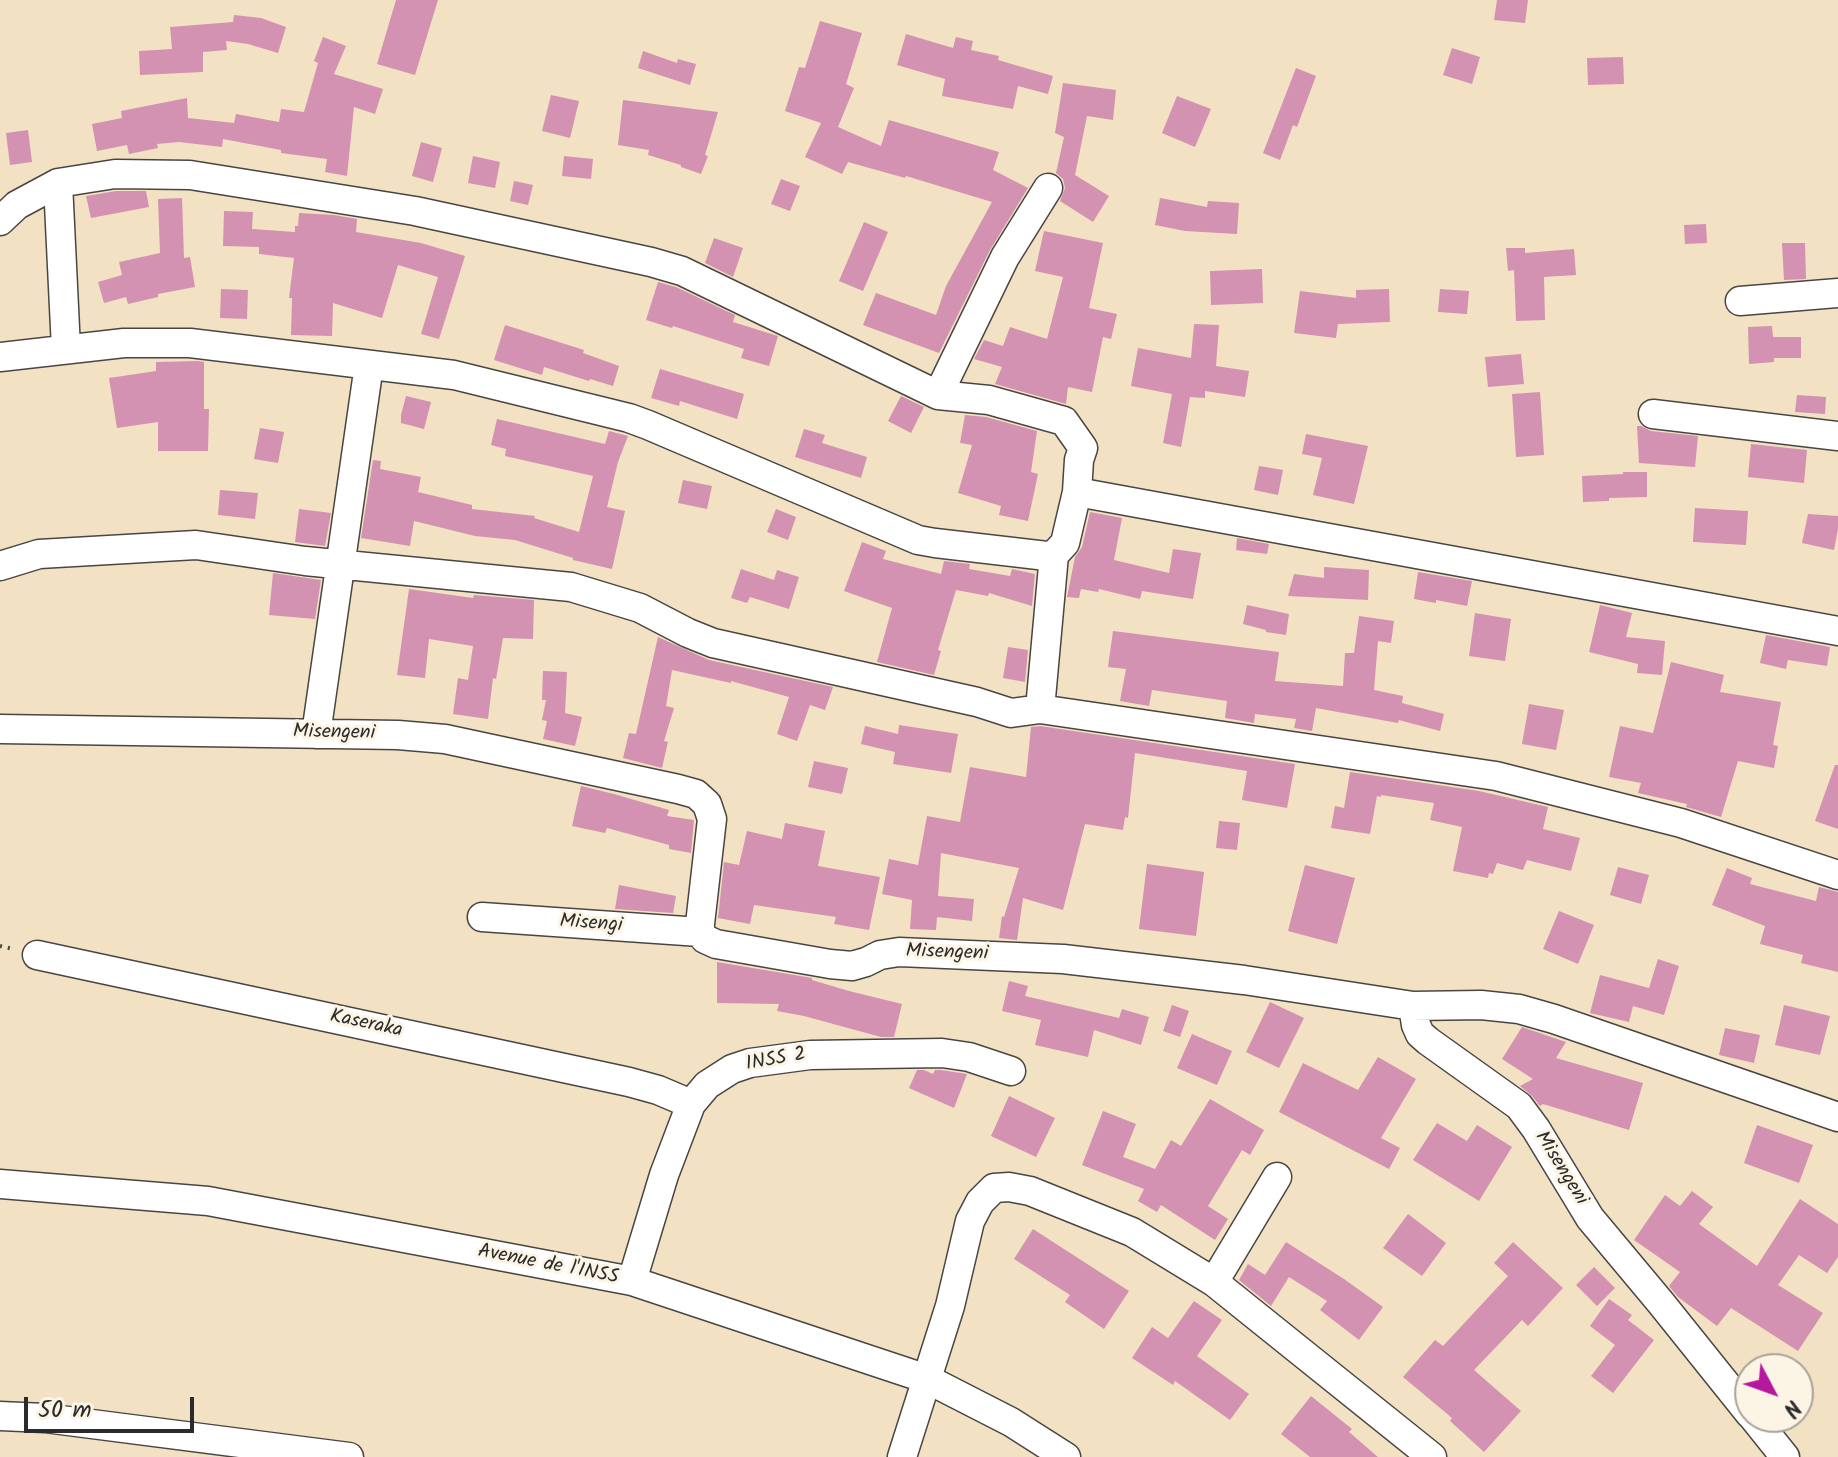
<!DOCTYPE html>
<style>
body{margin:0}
#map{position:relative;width:1838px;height:1457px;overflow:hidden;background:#f3e1c4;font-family:Kalam,sans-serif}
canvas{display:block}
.north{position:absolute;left:1734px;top:1353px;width:80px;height:80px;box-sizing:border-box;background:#fcf5e5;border:2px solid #a8a49b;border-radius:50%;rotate:131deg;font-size:22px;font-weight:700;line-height:32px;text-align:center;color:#2b2b2b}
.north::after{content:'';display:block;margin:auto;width:28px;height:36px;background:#b5179e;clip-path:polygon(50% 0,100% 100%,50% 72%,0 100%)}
.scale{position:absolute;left:24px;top:1397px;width:170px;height:36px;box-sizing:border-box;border:4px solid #2b2b2b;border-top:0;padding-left:10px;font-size:24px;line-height:28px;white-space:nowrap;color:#2b2b2b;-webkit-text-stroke:6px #fcf5e5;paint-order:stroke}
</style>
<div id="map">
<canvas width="1838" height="1457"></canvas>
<div class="north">N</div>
<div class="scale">50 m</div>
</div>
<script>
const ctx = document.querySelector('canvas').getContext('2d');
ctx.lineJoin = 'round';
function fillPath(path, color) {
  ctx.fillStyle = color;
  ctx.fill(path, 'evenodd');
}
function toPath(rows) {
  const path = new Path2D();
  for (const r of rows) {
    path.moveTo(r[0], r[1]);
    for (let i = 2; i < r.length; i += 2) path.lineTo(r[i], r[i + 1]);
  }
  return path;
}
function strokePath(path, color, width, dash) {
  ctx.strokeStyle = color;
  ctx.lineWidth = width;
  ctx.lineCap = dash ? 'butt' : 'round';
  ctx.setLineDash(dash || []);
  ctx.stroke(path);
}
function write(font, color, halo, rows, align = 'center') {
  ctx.font = font + ' Kalam,sans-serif';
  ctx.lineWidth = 6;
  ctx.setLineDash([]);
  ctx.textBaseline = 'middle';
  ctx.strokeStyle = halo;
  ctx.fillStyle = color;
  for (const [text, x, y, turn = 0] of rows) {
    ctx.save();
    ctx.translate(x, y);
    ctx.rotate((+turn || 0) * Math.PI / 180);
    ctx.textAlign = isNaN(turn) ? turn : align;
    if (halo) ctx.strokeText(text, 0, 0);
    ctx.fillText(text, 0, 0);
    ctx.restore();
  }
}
const building = toPath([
 [396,0,438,0,415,75,377,64],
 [1497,0,1528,0,1525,23,1494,20],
 [234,15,261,18,286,27,278,53,248,44,226,41,227,50,203,52,203,72,140,75,139,51,172,49,170,27,233,22],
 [820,21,862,33,846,84,854,88,838,127,881,146,889,120,999,152,993,170,1028,188,990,250,939,353,863,325,876,293,936,315,946,286,992,202,906,176,905,178,848,162,842,174,805,157,821,123,785,111,799,67,805,68],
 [906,34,953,48,956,37,973,41,971,50,999,56,998,60,1053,76,1048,94,1018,86,1013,109,942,96,945,79,897,65],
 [323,37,346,46,334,74,383,89,375,114,354,107,347,176,325,172,327,159,281,153,281,150,223,139,222,147,179,142,157,144,158,148,129,154,127,145,97,151,92,124,122,118,121,111,187,98,188,118,234,123,236,114,279,122,281,109,304,112,318,63,314,61],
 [1452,48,1480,57,1472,84,1443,75],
 [643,51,677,63,678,59,696,64,690,85,638,68],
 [1623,57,1624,84,1588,85,1587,58],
 [1296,68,1316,76,1297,127,1293,125,1280,160,1263,153],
 [1063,83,1116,90,1113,120,1087,116,1075,175,1109,196,1093,222,1060,201,1065,188,1063,179,1056,173,1064,137,1055,133],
 [551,95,579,101,570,138,542,131],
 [1177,96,1211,109,1195,147,1162,133],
 [623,100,718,112,705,155,708,156,701,174,681,167,681,165,648,155,649,150,618,145],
 [28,130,32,162,10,165,6,133],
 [421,142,442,148,433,182,412,176],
 [473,156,500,162,495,188,468,183],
 [564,156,593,159,591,179,562,176],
 [781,179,800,186,790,211,771,204],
 [514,181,533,185,528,205,510,201],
 [116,191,146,191,149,207,91,218,86,196],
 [182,198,184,258,190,257,195,287,158,294,158,297,128,304,126,297,104,303,98,282,122,275,119,262,160,253,158,199],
 [1160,198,1207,207,1208,201,1239,203,1237,234,1185,231,1155,225],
 [224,211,253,212,252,229,295,232,295,226,298,226,299,213,334,215,357,219,356,232,421,243,465,256,439,339,421,334,438,277,398,265,382,318,333,303,332,336,291,335,292,298,289,298,294,258,259,254,259,247,223,246],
 [864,222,888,232,863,291,839,281],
 [1706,224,1707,243,1685,244,1684,225],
 [1044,231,1103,243,1089,308,1117,314,1111,339,1103,337,1092,392,1068,387,1066,404,995,384,1002,367,974,359,984,340,1003,346,1010,327,1047,339,1063,277,1035,271],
 [714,238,743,248,733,277,705,263],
 [1782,243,1805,243,1806,279,1784,280],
 [1506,248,1525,248,1525,253,1574,249,1576,275,1544,277,1545,320,1516,321,1514,270,1508,271],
 [1262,269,1263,303,1211,305,1210,271],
 [658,282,676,287,735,315,733,322,778,336,769,366,741,358,744,349,673,326,672,328,646,320],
 [221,289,248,290,247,319,220,318],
 [1389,289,1390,322,1338,324,1336,338,1294,333,1300,291,1356,298,1356,290],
 [1440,289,1469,291,1467,314,1438,312],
 [1194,324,1219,325,1216,366,1249,371,1245,397,1205,391,1205,398,1190,397,1181,447,1163,443,1172,394,1131,386,1138,348,1191,358],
 [505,325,584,350,583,353,619,366,613,386,590,379,589,381,544,367,542,375,494,360],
 [1772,326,1773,337,1801,337,1801,358,1774,358,1774,362,1749,364,1748,327],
 [1521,354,1524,384,1488,387,1485,357],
 [198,361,204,362,204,409,209,409,208,451,158,451,158,422,117,428,109,378,156,371,156,362],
 [660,369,744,394,737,419,680,401,679,406,651,398],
 [1540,392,1544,455,1516,457,1512,394],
 [1797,395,1826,397,1825,414,1795,412],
 [406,396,431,402,424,429,401,423,401,415],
 [901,396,924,407,911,433,888,421],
 [965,415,986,417,1037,431,1031,472,1038,474,1028,521,999,515,1001,506,958,493,972,445,960,443],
 [497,419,605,444,609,431,628,436,618,462,607,507,625,511,612,569,573,560,573,558,515,540,475,536,414,521,410,546,361,538,373,460,381,461,380,469,421,477,418,492,472,505,472,509,535,516,534,518,579,532,593,476,505,456,506,449,491,445],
 [1637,426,1641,426,1651,431,1698,436,1695,467,1639,463],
 [260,428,284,432,278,463,254,459],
 [804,429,825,435,822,443,867,457,861,478,795,457],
 [1306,434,1368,446,1354,504,1313,495,1322,458,1302,454],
 [1751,444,1807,450,1804,483,1748,477],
 [1259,466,1283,470,1278,495,1254,490],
 [1623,472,1647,472,1647,497,1609,498,1609,501,1583,502,1582,476,1623,474],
 [683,480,712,486,707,509,678,503],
 [220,490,258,493,255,519,218,515],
 [1695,508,1748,511,1746,545,1693,542],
 [299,509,331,513,325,546,295,542],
 [776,509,796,517,788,540,767,532],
 [1090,512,1122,518,1114,560,1169,573,1173,549,1201,553,1193,599,1142,591,1140,599,1099,589,1098,592,1081,589,1079,598,1067,597,1075,557,1082,547],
 [1808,514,1838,516,1838,529,1834,550,1802,543],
 [1237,538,1269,544,1267,554,1236,550],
 [862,542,886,551,883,559,941,574,944,561,970,564,969,569,1010,576,1012,569,1035,574,1032,606,989,593,988,596,956,590,938,650,941,651,934,675,877,662,892,608,844,591],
 [1324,567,1369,570,1368,600,1288,596,1294,574,1324,578],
 [741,569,774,580,777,570,799,577,789,609,750,597,747,603,731,598],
 [1418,572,1472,581,1467,606,1436,600,1436,603,1414,599],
 [273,573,321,580,315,619,269,615],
 [409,589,473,598,474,595,534,600,533,639,503,638,496,679,493,678,488,719,453,714,458,678,468,680,473,646,429,639,425,678,397,675],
 [1247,605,1289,614,1286,635,1266,632,1266,630,1243,624],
 [1600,605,1632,613,1626,637,1665,641,1662,675,1637,673,1638,664,1589,652],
 [1475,613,1511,619,1505,661,1469,656],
 [1359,616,1394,621,1391,643,1378,641,1374,690,1403,696,1402,703,1444,714,1440,731,1399,720,1398,723,1316,708,1312,731,1294,728,1296,719,1255,714,1254,723,1225,718,1227,701,1152,690,1149,706,1120,701,1126,669,1108,667,1113,631,1279,652,1275,681,1343,686,1345,653,1354,653],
 [1766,635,1830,647,1827,666,1788,660,1786,669,1760,663],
 [658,637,709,660,833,687,825,710,810,705,797,741,777,734,789,697,731,681,731,683,672,670,666,706,674,708,664,741,668,742,662,768,623,758,629,733,636,734],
 [1008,647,1028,650,1025,682,1003,678],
 [1671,662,1724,675,1720,692,1781,702,1773,745,1778,746,1774,768,1738,761,1721,817,1686,807,1687,804,1638,793,1641,783,1609,777,1620,726,1653,733],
 [543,671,567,672,565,713,582,717,575,746,543,739,547,721,542,720,546,700,542,700],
 [1529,704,1564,710,1556,750,1522,744],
 [899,725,958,734,951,773,893,764,895,752,861,744,865,726,898,734],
 [1040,726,1295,764,1287,808,1242,800,1247,771,1135,753,1128,818,1125,817,1123,830,1085,824,1063,910,1023,898,1017,940,999,938,1002,916,1004,917,1019,868,941,853,938,896,974,899,972,921,937,917,936,930,910,929,912,900,882,894,889,859,918,865,927,816,960,822,970,767,1026,777,1031,727],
 [814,761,848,768,842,794,808,787],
 [1835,765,1838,765,1838,829,1815,821],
 [1350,772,1479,791,1548,807,1543,829,1580,838,1571,871,1527,860,1523,870,1497,863,1493,874,1489,873,1488,878,1453,871,1462,827,1430,820,1434,803,1381,795,1381,797,1377,796,1370,834,1331,828,1335,806,1344,808],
 [581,786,614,794,669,810,667,816,694,820,691,853,669,849,669,845,607,828,605,833,572,826],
 [1219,821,1240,823,1237,850,1216,848],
 [785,823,825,831,818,866,880,877,869,930,834,924,836,917,754,905,750,924,718,918,724,862,739,865,747,831,782,839],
 [1147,864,1204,872,1196,936,1139,929],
 [1305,865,1355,878,1337,944,1288,931],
 [1618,867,1649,875,1641,904,1610,895],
 [1727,868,1752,878,1750,884,1816,901,1819,887,1838,892,1838,972,1801,963,1803,955,1760,944,1765,926,1712,905],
 [619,885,676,896,673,913,615,909],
 [1559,911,1594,925,1578,964,1543,949],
 [1658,959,1679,966,1664,1015,1633,1006,1629,1022,1590,1013,1600,975,1649,988],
 [717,962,812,978,812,980,849,991,902,1004,894,1037,881,1037,804,1016,777,1011,779,1004,717,1003],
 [1009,981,1028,986,1025,996,1119,1018,1122,1009,1149,1017,1141,1045,1094,1030,1088,1057,1035,1045,1041,1020,1002,1011],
 [1270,1002,1304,1018,1279,1068,1246,1052],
 [1172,1005,1189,1011,1180,1037,1163,1031],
 [1784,1005,1830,1016,1820,1055,1775,1045],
 [1522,1027,1566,1042,1556,1058,1643,1083,1629,1130,1543,1104,1540,1106,1532,1096,1520,1086,1533,1079,1502,1059],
 [1725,1028,1760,1035,1754,1063,1719,1055],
 [1192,1034,1232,1051,1217,1085,1177,1068],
 [1378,1057,1416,1079,1381,1138,1400,1148,1389,1169,1279,1112,1303,1063,1358,1090],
 [917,1070,924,1070,933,1074,935,1070,941,1070,967,1074,954,1108,909,1088],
 [1009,1096,1055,1118,1036,1157,991,1136],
 [1210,1099,1264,1130,1250,1155,1242,1150,1208,1206,1228,1219,1215,1240,1161,1205,1157,1212,1138,1201,1144,1189,1082,1165,1103,1111,1136,1124,1123,1157,1155,1169,1171,1140,1181,1146],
 [1437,1123,1467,1141,1477,1125,1512,1147,1479,1201,1413,1160],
 [1757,1125,1813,1145,1799,1183,1744,1163],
 [1692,1191,1713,1207,1699,1224,1757,1266,1800,1199,1838,1224,1838,1257,1827,1273,1799,1255,1778,1285,1823,1313,1798,1351,1731,1308,1717,1326,1678,1297,1669,1286,1680,1272,1634,1240,1665,1195,1680,1206],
 [1408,1214,1446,1243,1422,1276,1383,1248],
 [1033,1229,1129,1291,1104,1329,1065,1302,1070,1295,1014,1259],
 [1286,1242,1344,1279,1383,1307,1359,1340,1320,1310,1327,1301,1289,1277,1271,1306,1239,1280,1248,1264,1265,1275],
 [1513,1242,1563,1288,1528,1326,1522,1320,1474,1370,1521,1411,1484,1452,1450,1421,1452,1418,1403,1377,1435,1340,1443,1346,1508,1276,1494,1263],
 [1594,1267,1615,1288,1597,1306,1576,1285],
 [1609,1299,1632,1315,1628,1320,1654,1340,1613,1393,1591,1376,1615,1345,1590,1326],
 [1194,1301,1222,1320,1197,1356,1249,1394,1230,1420,1175,1381,1173,1385,1132,1358,1152,1327,1168,1338],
 [1311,1396,1352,1429,1349,1432,1378,1457,1310,1457,1281,1434]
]);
const path = toPath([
 [0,946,13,949]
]);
const minor = toPath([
 [58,183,66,349],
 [0,221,17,205,58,183,115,174,190,175,415,211,651,262,682,271,938,395,989,400,1064,421,1083,448,1079,460,1077,492,1838,631],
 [1740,301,1838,293],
 [0,357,124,343,190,343,454,375,629,418,648,425,918,540,935,543,1047,556,1054,555,1065,543,1077,492],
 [938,395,1005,257,1048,188],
 [1653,414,1838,436],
 [0,566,39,554,196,545,305,561,571,587,640,608,688,633,713,643,977,702,1011,713,1040,709,1496,776,1681,823,1838,875],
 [1040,709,1054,555],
 [0,729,398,735,445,739,678,789,696,794,707,804,712,819,700,924,700,932,705,939,716,944,830,964,852,966,866,962,880,955,899,952,1063,959,1244,980,1413,1006,1416,1025,1420,1034,1428,1041,1519,1106,1536,1129,1590,1218,1661,1303,1750,1414],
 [316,734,369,365],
 [482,917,700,932],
 [37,955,629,1082,658,1090,691,1104],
 [1413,1006,1481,1005,1519,1009,1554,1019,1838,1117],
 [0,1184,208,1201,632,1281,927,1379,1011,1422,1066,1457],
 [632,1281,664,1175,691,1104,707,1085,732,1069,750,1063,810,1055,942,1053,969,1057,1011,1071],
 [1214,1282,1277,1177],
 [0,1416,45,1418,349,1457],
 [1753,1417,1785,1457],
 [902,1457,950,1306,970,1221,980,1202,994,1188,1009,1187,1030,1191,1132,1232,1214,1282,1432,1457]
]);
const streetNames = [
 ["Misengeni",334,734,1],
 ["Misengi",591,925,4],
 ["Misengeni",947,954,2],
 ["Kaseraka",366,1025,12],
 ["INSS 2",776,1061,-10],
 ["Misengeni",1560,1169,58],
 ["Avenue de l'INSS",548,1266,11]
];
fillPath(building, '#d392b1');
strokePath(minor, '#494642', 31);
strokePath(path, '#494642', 4, [2, 6]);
strokePath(minor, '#fff', 28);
write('20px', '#2b2b2b', '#fcf5e5', streetNames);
</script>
